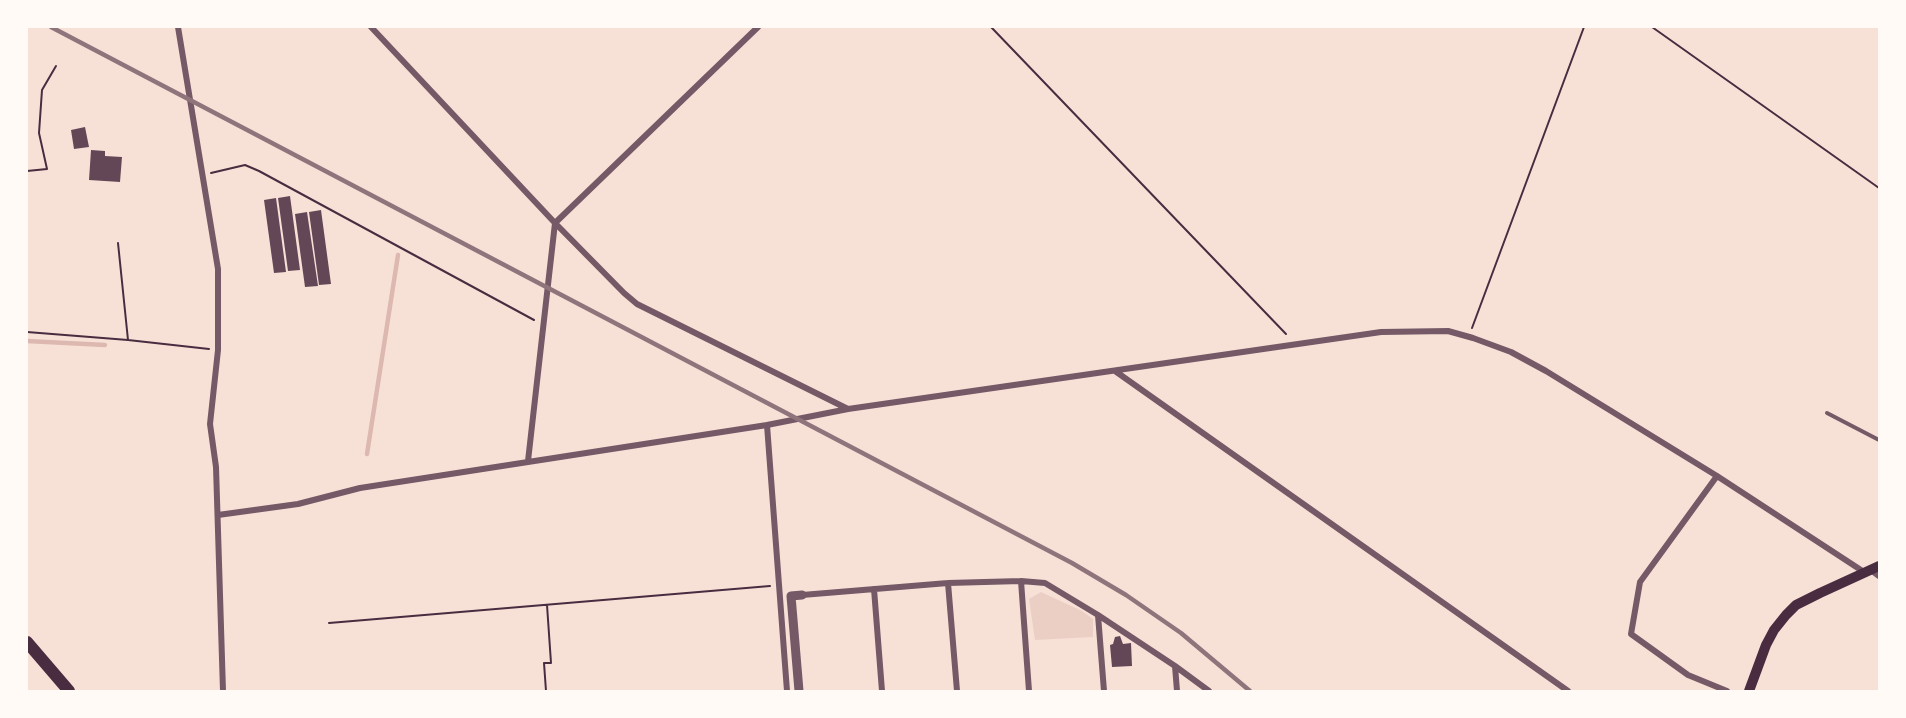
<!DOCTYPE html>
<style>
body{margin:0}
#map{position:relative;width:1906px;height:718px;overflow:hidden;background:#f7e1d7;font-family:Mulish,sans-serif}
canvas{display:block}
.frame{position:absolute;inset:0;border:28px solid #fffaf5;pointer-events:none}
</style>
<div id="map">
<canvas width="1906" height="718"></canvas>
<div class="frame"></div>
</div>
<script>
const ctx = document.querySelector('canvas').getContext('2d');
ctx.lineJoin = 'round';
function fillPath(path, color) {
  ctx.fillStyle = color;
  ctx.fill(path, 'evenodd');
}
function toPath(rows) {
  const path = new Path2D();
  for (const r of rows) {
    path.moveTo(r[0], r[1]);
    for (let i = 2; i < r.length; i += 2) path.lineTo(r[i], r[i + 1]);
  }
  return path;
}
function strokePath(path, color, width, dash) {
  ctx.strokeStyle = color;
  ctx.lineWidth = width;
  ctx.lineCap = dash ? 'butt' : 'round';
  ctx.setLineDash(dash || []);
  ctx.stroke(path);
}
const green = toPath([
 [1041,592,1082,611,1093,619,1093,637,1035,640,1029,599]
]);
const stream = toPath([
 [27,341,105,345],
 [367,454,398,255]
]);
const building = toPath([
 [85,127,89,147,74,149,71,130],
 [91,150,105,151,105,156,122,157,120,182,89,180],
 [290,196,300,270,288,271,278,198],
 [276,198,286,272,274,273,264,200],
 [321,210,331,284,319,285,309,212],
 [307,212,318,286,305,287,295,214],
 [1120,636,1123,644,1131,643,1132,666,1112,667,1110,645,1113,644,1115,637]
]);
const path = toPath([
 [991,27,1286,334],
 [1652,27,1879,188],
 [27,171,47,169,39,133,42,90,56,66],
 [211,173,245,165,259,171,534,320],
 [1472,328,1584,27],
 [27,332,128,340,118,243],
 [128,340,209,349],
 [329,623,770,586],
 [546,691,544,663,551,663,547,605]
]);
const service = toPath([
 [1827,413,1879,440]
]);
const minor = toPath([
 [178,27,218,269,218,350,210,424,216,467,223,691],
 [371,27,555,223,528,461],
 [758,27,555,223,624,293,637,304,848,409,767,425,787,691],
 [1115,371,1568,691],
 [848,409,1381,332,1448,331,1473,338,1511,352,1546,371,1717,476,1864,572],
 [1717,476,1640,582,1631,634,1688,675,1727,691],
 [218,515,298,504,360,488,767,425],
 [1871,570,1879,576],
 [1021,581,1029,691],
 [948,583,957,691],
 [874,589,882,691],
 [802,595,948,583,1021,581,1045,583,1098,615,1175,666,1209,691],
 [1098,615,1104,691],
 [1175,666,1177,691]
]);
const tertiary = toPath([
 [799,691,791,596,802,595]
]);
const secondary = toPath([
 [1749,691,1766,645,1774,630,1786,615,1796,605,1820,593,1879,566]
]);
const trunk = toPath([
 [27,642,69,691]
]);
const rail = toPath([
 [51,27,1072,563,1126,595,1181,633,1250,691]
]);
fillPath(green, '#ebcfc5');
strokePath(stream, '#dcb8b0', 4.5);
fillPath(building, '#644757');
strokePath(path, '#4a2c40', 2);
strokePath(service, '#755966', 4);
strokePath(minor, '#755966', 6);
strokePath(tertiary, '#755966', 9);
strokePath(secondary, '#4a2c40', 10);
strokePath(trunk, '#4a2c40', 12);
strokePath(rail, '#8f747c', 4.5);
</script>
